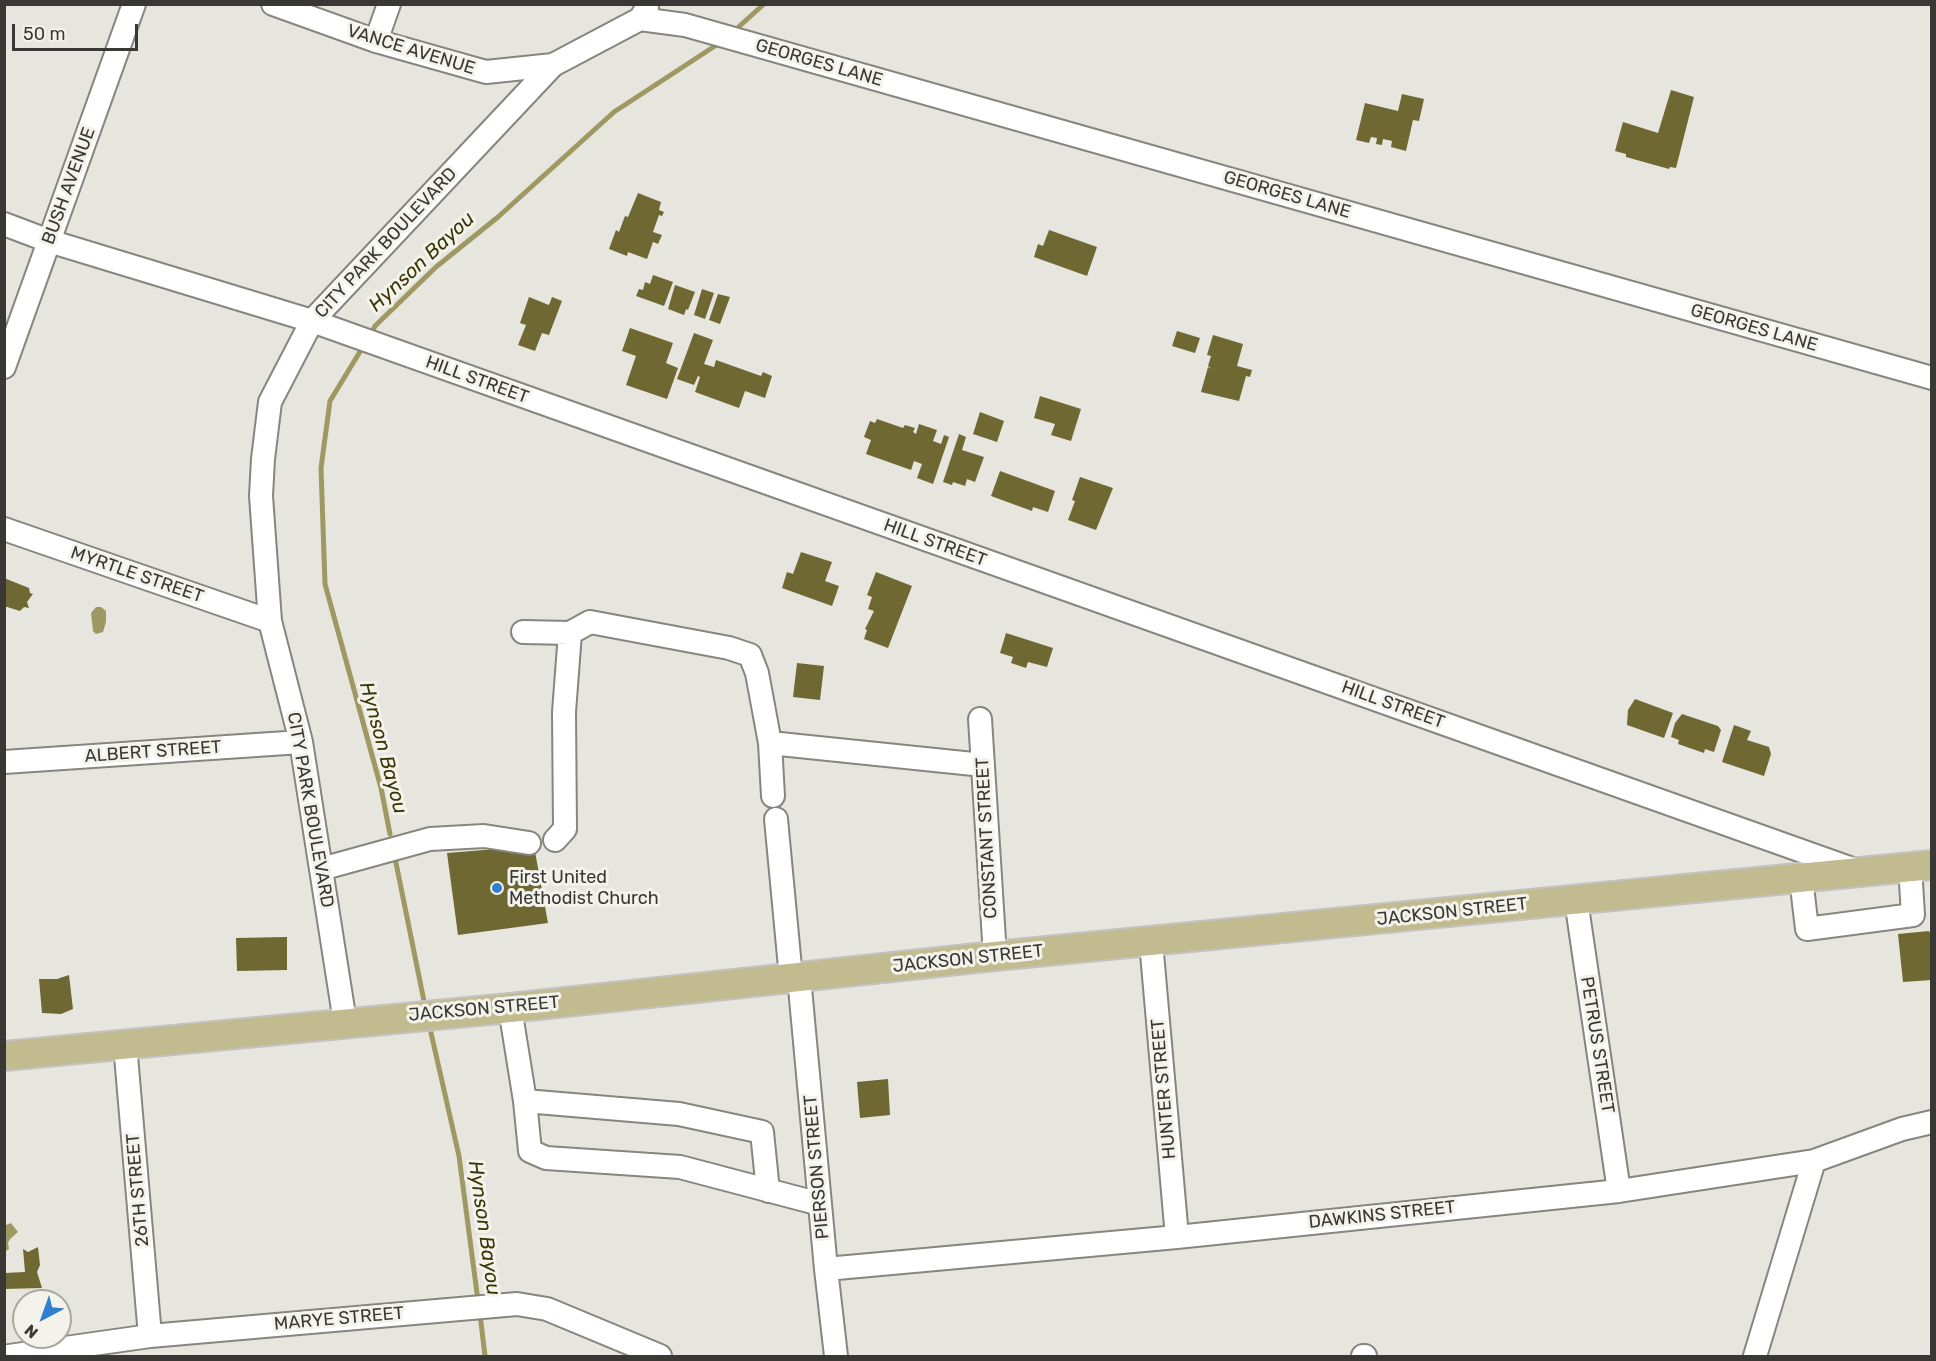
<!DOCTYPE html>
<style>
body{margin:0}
#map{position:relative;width:1936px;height:1361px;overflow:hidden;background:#e7e6de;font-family:Rubik,sans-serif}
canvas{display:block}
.frame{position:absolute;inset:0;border:6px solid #393835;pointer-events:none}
.north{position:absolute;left:12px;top:1289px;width:60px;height:60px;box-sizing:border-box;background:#f4f3eb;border:2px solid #a9a8a2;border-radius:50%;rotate:221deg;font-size:16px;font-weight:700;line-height:24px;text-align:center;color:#393835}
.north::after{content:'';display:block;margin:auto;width:21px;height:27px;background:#3180d0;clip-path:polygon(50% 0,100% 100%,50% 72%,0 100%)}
.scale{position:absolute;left:12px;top:24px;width:126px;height:27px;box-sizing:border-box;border:3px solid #393835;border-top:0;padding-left:8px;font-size:18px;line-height:21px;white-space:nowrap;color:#393835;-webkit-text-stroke:4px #f4f3eb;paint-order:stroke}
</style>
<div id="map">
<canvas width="1936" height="1361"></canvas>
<div class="frame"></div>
<div class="north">N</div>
<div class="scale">50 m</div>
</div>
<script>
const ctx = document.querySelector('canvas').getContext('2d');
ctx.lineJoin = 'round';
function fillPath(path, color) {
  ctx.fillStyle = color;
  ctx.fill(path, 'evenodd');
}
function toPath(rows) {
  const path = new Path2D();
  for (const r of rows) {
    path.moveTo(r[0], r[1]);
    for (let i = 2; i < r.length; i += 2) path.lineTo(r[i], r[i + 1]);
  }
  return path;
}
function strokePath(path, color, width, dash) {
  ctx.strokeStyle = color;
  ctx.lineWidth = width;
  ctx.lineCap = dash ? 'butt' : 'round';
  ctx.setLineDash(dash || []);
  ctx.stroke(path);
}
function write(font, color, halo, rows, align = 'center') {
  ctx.font = font + ' Rubik,sans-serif';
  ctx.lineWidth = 6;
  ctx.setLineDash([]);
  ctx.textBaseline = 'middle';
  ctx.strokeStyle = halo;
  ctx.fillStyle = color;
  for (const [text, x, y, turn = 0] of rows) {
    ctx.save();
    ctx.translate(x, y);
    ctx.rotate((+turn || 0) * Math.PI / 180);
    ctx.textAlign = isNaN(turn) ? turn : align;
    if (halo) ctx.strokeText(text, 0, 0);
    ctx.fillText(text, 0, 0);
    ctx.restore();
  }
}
const water = toPath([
 [96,607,101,607,106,611,106,622,103,632,96,634,93,631,91,613],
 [11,1223,18,1232,10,1239,8,1243,9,1249,6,1251,5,1229,6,1225]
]);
const stream = toPath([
 [733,32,764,4],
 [369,337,375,326,436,267,498,217,614,112,721,42],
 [364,345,330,401,321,468,325,584,381,788,390,834],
 [395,858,425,1006],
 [429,1024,459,1156,478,1301],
 [480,1314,485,1356]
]);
const building = toPath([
 [1671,90,1694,97,1676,168,1670,167,1669,169,1626,157,1626,154,1615,151,1623,122,1658,133],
 [1402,94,1424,99,1419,121,1413,120,1406,151,1391,147,1392,141,1383,139,1382,145,1376,144,1377,138,1371,137,1369,143,1356,140,1365,103,1398,111],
 [638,193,661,202,659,210,664,212,662,216,659,215,653,232,662,235,658,244,653,242,647,259,628,252,627,256,609,249,616,230,619,232,625,216,628,217],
 [1049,230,1097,247,1087,276,1034,257,1038,244,1043,246],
 [653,275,673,282,664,306,636,296,639,289,643,290,645,282,650,284],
 [675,285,695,292,688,310,686,309,684,315,668,309],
 [702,289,714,293,705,319,694,315],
 [718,294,730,297,720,324,709,320],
 [529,297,549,305,552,297,562,301,549,335,542,333,535,351,518,345,526,325,520,323],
 [630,328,673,343,666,363,678,368,667,399,626,385,636,356,622,351],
 [1177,331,1200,338,1195,353,1172,346],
 [694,333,713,340,704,364,714,367,716,360,761,376,763,372,772,376,765,398,745,391,739,408,695,392,700,377,698,376,694,385,677,379],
 [1213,335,1243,344,1237,366,1252,370,1250,377,1246,376,1239,401,1201,392,1208,367,1212,369,1208,366,1211,356,1207,355],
 [1040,396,1081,409,1071,441,1051,435,1055,424,1034,418],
 [980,412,1004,421,997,442,973,434],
 [877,419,903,428,905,425,915,428,913,432,916,434,919,424,937,430,933,441,941,444,944,435,949,437,933,484,917,478,922,464,914,461,911,470,866,454,871,440,864,437,870,421,875,423],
 [959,434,966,437,962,450,984,457,975,482,967,479,965,486,953,482,952,485,943,482],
 [1000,471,1055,491,1048,512,1033,507,1032,511,991,496],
 [1080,477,1113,488,1096,530,1068,520,1075,501,1072,500],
 [801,552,832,562,825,581,839,586,832,606,782,588,787,572,793,574],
 [876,572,912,586,888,648,864,639,867,630,865,629,874,611,868,609,872,597,867,595],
 [4,578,29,588,30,593,33,594,27,602,29,608,24,607,20,611,4,606],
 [1006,633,1053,648,1047,667,1028,662,1026,668,1011,663,1013,657,1000,653],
 [797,663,824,666,820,700,793,697],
 [1635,699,1673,713,1664,738,1627,725,1628,710],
 [1682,714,1718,726,1721,730,1714,752,1705,749,1704,753,1678,744,1679,740,1671,737,1675,723],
 [1734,725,1751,731,1747,740,1769,747,1771,754,1764,776,1722,762],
 [534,846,548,923,458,935,447,853],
 [1929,931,1932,937,1932,980,1903,982,1898,934],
 [287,937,287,970,237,971,236,938],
 [69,975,73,1009,61,1014,42,1013,39,979,57,979],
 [888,1079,890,1115,860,1118,857,1082],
 [38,1247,40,1265,37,1272,42,1288,4,1289,4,1273,25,1272,23,1249,28,1252]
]);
const minor = toPath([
 [273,4,376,41,486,72,553,65],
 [640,19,685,25,1932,378],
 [376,41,389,4],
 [4,224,49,241,312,321,1858,871],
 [4,367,134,4],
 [4,529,270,621],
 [523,632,570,633,590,622,729,648,750,655,757,673,770,743,983,765],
 [980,719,995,956],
 [770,743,773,796],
 [4,762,301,742],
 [776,819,791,978],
 [555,840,565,829,564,712,570,633],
 [321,869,430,839,484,836,529,843],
 [1801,878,1807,929,1913,915,1910,867],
 [1576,900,1619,1191],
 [1151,942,1177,1237],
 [799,977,826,1269,836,1356],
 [510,1008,525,1101,530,1151,546,1158,680,1167,820,1204],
 [345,1022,301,742,270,621,261,496,263,459,270,402,312,321,553,65,640,19,647,8],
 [125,1044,150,1336],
 [525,1101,679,1114,762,1132,768,1191],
 [826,1269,1177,1237,1619,1191,1814,1161,1902,1129,1932,1122],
 [9,1356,150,1336,517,1304,547,1309,660,1356],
 [1363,1356,1365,1356],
 [1755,1356,1814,1161]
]);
const major = toPath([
 [4,1056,510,1008,995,956,1932,865]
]);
const markers = [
 [497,888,6,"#3180d0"]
];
const streetNames = [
 ["VANCE AVENUE",411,50,17],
 ["GEORGES LANE",819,63,16],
 ["BUSH AVENUE",69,186,-70],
 ["GEORGES LANE",1287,195,16],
 ["CITY PARK BOULEVARD",386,243,-47],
 ["GEORGES LANE",1754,328,16],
 ["HILL STREET",477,380,20],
 ["HILL STREET",935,543,20],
 ["MYRTLE STREET",137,575,19],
 ["HILL STREET",1393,705,20],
 ["ALBERT STREET",153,752,-4],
 ["CITY PARK BOULEVARD",310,810,80],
 ["CONSTANT STREET",987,838,-93],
 ["JACKSON STREET",1452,912,-6],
 ["JACKSON STREET",968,959,-6],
 ["JACKSON STREET",484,1009,-5],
 ["PETRUS STREET",1597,1045,81],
 ["HUNTER STREET",1164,1089,-95],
 ["PIERSON STREET",817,1167,-95],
 ["26TH STREET",138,1190,-95],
 ["DAWKINS STREET",1382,1215,-6],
 ["MARYE STREET",339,1319,-5]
];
const poiNames = [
 ["First United",509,878],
 ["Methodist Church",509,899]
];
const waterNames = [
 ["Hynson Bayou",422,262,-43],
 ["Hynson Bayou",383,748,75],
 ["Hynson Bayou",484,1228,82]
];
fillPath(water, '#9f9862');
strokePath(stream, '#9f9862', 5);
fillPath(building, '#6f6833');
strokePath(minor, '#86857e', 26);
strokePath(major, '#c4c3c2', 32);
strokePath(minor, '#fff', 22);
strokePath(major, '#c1bb8f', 28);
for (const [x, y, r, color] of markers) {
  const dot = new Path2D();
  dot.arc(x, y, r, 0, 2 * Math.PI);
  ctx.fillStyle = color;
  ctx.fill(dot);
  strokePath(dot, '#f4f3eb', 2);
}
write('18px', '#393835', '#f4f3eb', streetNames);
write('18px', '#393835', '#f4f3eb', poiNames, 'left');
write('italic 20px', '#3a3406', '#f4f3eb', waterNames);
</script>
